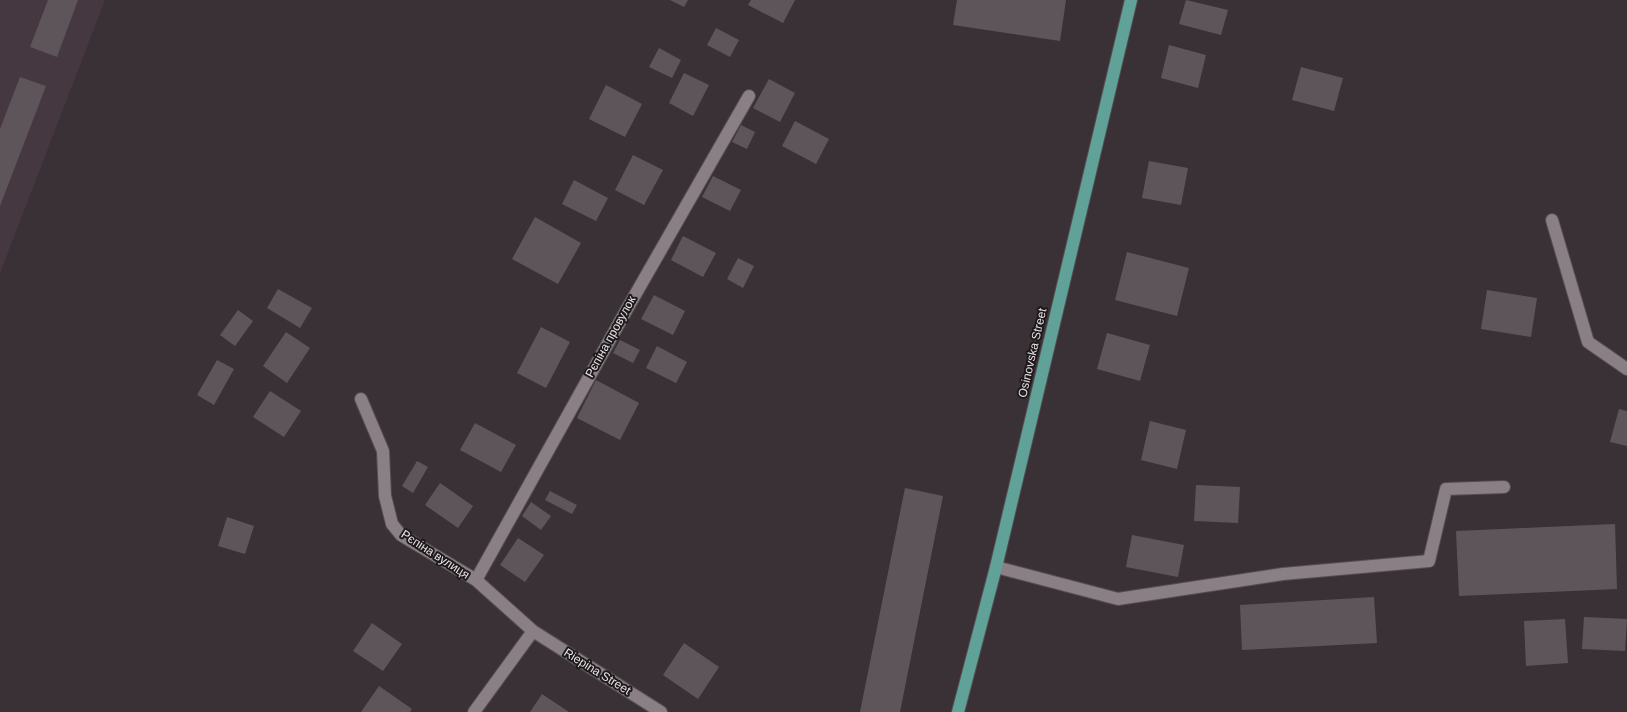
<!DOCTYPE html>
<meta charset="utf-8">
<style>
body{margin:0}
canvas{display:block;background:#393136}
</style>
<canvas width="1627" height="712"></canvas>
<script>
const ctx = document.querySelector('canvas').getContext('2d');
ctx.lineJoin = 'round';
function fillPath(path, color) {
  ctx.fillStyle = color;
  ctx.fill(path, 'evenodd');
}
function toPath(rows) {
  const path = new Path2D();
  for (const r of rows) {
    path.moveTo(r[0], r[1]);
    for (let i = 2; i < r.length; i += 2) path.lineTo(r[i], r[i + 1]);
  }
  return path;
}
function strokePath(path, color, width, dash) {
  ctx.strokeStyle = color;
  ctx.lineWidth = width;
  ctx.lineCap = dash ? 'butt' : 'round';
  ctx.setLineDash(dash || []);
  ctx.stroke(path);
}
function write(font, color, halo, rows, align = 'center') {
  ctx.font = font + ' Helvetica,sans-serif';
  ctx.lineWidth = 4;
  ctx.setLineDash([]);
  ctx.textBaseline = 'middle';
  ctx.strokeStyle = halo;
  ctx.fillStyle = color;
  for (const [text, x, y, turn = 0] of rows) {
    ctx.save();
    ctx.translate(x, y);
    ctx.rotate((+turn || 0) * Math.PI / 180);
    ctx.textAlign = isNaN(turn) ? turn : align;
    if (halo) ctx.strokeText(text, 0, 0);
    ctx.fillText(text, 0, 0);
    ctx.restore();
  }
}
const built = toPath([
 [0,0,105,0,0,273]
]);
const building = toPath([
 [48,0,78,0,57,57,30,47],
 [670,0,688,0,684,7],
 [751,0,795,0,783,23,748,5],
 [957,0,1066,0,1060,41,953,25],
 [1186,0,1228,10,1221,35,1179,24],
 [716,28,739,40,730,57,707,45],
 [1169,45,1206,55,1198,88,1161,78],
 [659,48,681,60,672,78,649,67],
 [1301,67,1343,78,1334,111,1292,100],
 [684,73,709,85,693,116,669,103],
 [20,77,46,86,0,206,0,129],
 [769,79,795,93,780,122,753,108],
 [606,85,642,104,625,137,589,119],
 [795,121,829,139,816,164,782,146],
 [741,125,755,132,747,149,732,142],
 [633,155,663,170,644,205,615,190],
 [1149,161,1188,168,1181,205,1142,198],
 [713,176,741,190,730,211,702,197],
 [574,180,608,198,596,221,562,204],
 [535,217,581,243,558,284,512,259],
 [683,236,716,253,703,277,671,260],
 [1127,252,1189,268,1177,316,1115,300],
 [738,258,754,266,743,288,727,279],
 [278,289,312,308,300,328,267,308],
 [1487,290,1537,298,1531,337,1481,329],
 [654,295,685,311,673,335,641,319],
 [238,310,253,321,235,346,220,335],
 [541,327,570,342,546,388,517,373],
 [286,332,310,348,287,383,263,366],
 [1107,333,1150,345,1140,381,1097,369],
 [620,340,640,350,633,363,613,353],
 [657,346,687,362,676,383,646,368],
 [217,360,234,369,214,405,197,395],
 [596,380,639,403,620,440,577,418],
 [270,391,301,411,284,437,253,417],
 [1619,409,1627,411,1627,446,1610,442],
 [1150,421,1186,430,1177,469,1141,460],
 [475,423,516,445,501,472,460,450],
 [417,461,428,467,413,493,402,486],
 [440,483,473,506,458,528,425,505],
 [1196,485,1240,487,1238,523,1194,521],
 [905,488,943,496,900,712,860,712],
 [550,491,577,505,572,514,545,500],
 [531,502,551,516,541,530,522,516],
 [227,517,254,526,245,554,218,546],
 [1615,524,1617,589,1459,596,1456,531],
 [1132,535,1184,545,1178,577,1126,567],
 [518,538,544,555,525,582,500,565],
 [1374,597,1377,643,1242,650,1240,605],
 [1584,617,1627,619,1625,651,1582,649],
 [1565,619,1568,663,1526,666,1524,621],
 [372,623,402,644,383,671,353,651],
 [684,643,719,667,698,699,663,675],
 [379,686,412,709,410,712,361,712],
 [542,694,569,712,530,712]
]);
const lane = toPath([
 [1552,220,1588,342,1627,369],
 [996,567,1118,599,1283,574,1429,561,1446,489,1504,487]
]);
const street = toPath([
 [361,399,383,451,385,496,392,524,401,535,476,580,533,631,661,712],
 [476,580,627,309,749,96],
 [474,712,533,631]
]);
const primary = toPath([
 [958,712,996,567,1131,0]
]);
const streetNames = [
 ["Рєпіна провулок",611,337,-61],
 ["Osinovska Street",1033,353,-77],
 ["Рєпіна вулиця",435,555,33],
 ["Riepina Street",597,672,32]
];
fillPath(built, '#463840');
fillPath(building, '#5e555a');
strokePath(lane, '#544e51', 14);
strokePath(street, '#544e51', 14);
strokePath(primary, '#544e51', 14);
strokePath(lane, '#897f84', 12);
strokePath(street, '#897f84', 12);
strokePath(primary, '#60a298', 12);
write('12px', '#e8e3e5', '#1e1a1c', streetNames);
</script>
